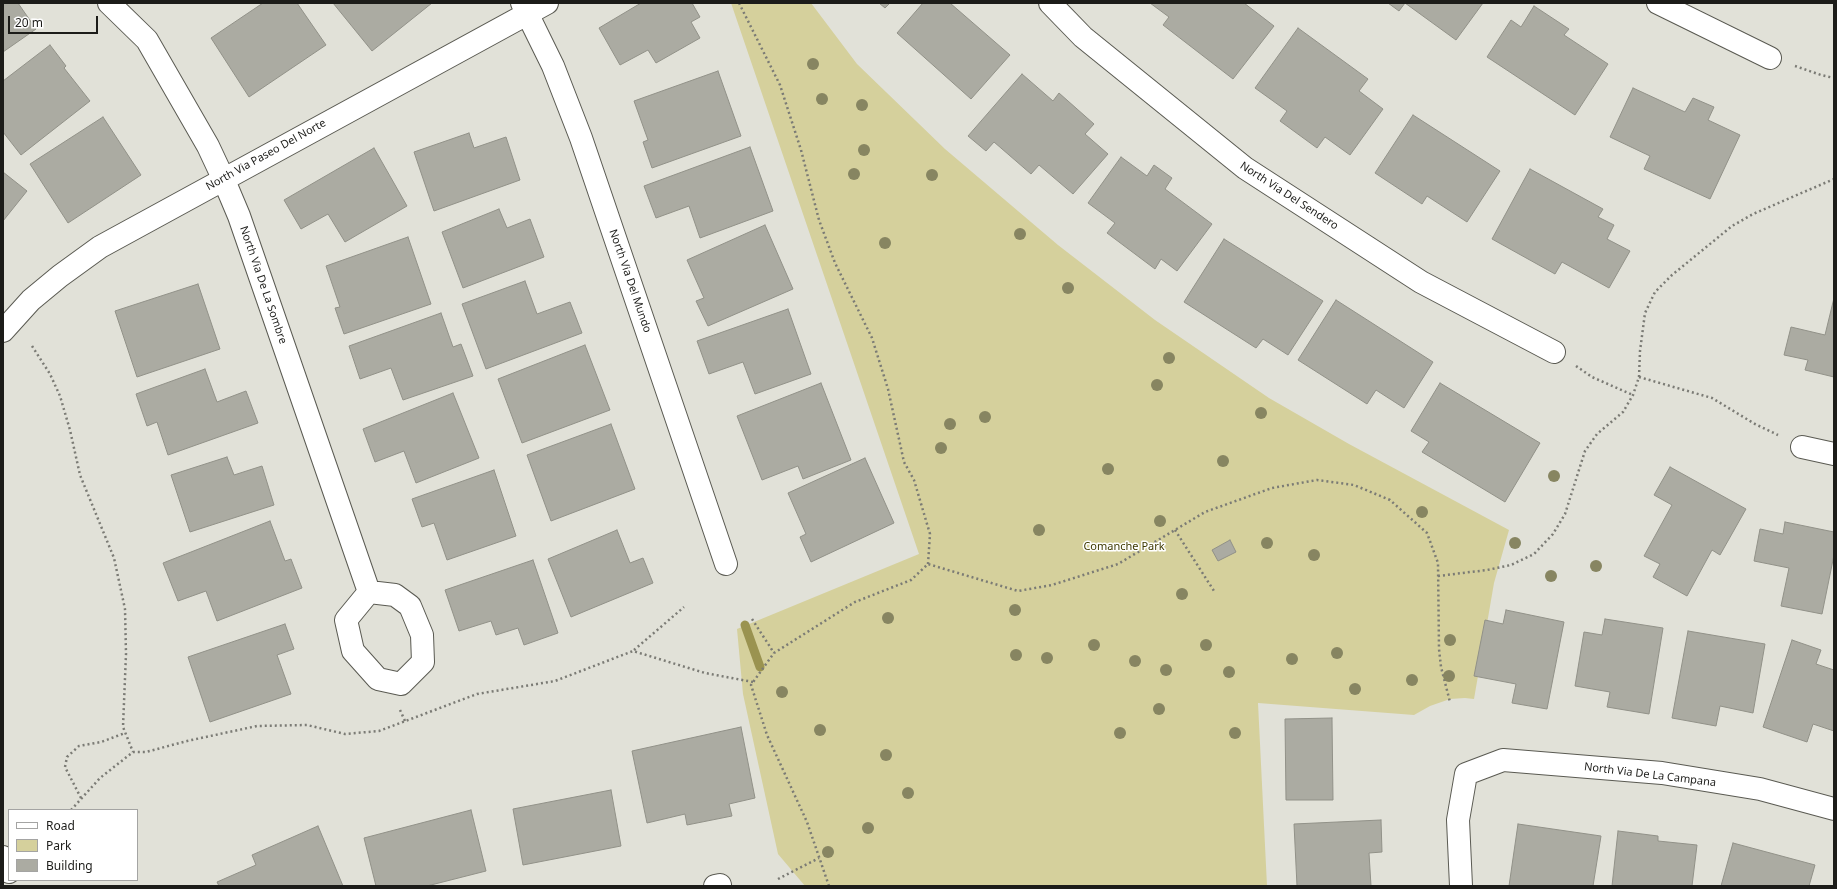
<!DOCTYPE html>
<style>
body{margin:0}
#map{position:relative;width:1837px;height:889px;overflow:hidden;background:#e1e1d8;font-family:"Noto Sans",sans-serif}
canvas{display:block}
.frame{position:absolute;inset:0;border:4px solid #1c1c19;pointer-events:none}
.legend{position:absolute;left:8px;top:809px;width:130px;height:72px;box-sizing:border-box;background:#fff;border:1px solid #a4a4a3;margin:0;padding:5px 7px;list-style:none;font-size:12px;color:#1c1c19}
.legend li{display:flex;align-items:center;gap:8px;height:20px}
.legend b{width:20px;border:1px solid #a4a4a3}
.scale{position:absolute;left:8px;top:16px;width:90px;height:18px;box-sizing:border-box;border:2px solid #1c1c19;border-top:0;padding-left:5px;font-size:12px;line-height:14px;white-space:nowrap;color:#1c1c19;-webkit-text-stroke:3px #fff;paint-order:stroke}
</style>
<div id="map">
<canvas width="1837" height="889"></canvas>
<div class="frame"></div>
<ul class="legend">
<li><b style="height:5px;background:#fff"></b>Road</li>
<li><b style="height:11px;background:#d5d09c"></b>Park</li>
<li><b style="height:11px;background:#ababa2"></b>Building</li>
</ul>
<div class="scale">20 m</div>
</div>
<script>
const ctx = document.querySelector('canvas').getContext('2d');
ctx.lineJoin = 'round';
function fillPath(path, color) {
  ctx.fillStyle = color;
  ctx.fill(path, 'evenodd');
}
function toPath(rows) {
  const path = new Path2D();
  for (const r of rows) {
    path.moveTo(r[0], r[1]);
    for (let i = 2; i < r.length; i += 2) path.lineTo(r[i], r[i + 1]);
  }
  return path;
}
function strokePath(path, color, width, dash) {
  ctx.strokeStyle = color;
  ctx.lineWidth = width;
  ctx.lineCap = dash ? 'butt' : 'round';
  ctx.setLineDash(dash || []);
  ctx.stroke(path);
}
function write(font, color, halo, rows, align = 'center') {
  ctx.font = font + ' "Noto Sans",sans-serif';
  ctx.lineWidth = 3;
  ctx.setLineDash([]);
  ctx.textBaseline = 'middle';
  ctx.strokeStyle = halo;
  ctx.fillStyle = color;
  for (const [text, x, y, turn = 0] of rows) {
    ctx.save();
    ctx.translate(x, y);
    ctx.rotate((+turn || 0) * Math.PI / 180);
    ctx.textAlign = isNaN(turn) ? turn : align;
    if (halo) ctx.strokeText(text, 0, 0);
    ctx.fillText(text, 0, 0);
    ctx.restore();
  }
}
const green = toPath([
 [731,3,811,3,857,64,945,149,1058,245,1155,320,1269,398,1349,444,1509,530,1494,583,1474,699,1465,698,1450,699,1430,706,1414,715,1258,703,1267,886,805,886,778,854,743,694,737,629,919,554]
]);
const stream = toPath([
 [745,625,760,667]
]);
const building = toPath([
 [3,3,18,3,36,29,3,52,3,3],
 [263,3,297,3,326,45,249,97,211,38,263,3],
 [333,3,432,3,372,51,333,3],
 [641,3,692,3,700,17,691,22,700,38,656,63,648,50,620,65,599,28,641,3],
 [879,3,890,3,885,8,879,3],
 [923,3,950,3,1010,55,971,99,897,33,923,3],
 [1150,3,1244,3,1274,26,1233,79,1163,25,1169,17,1150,3],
 [1388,3,1483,3,1456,40,1405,3,1399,11,1388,3],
 [1534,6,1569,29,1564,35,1608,64,1575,115,1487,57,1511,20,1521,27,1534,6],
 [1298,28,1368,79,1359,91,1383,109,1350,155,1325,137,1317,148,1280,121,1287,111,1255,88,1298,28],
 [50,45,66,66,64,68,90,101,21,155,3,132,3,81,50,45],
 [718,71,741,136,652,168,643,142,648,140,634,101,718,71],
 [1022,74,1053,101,1059,93,1094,124,1085,134,1108,154,1073,194,1039,165,1031,174,994,142,986,151,968,136,1022,74],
 [1633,88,1685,112,1693,98,1714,107,1708,120,1740,135,1710,199,1644,169,1650,156,1610,137,1633,88],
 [1413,115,1500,171,1467,222,1427,196,1422,204,1375,173,1413,115],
 [103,117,141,175,68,223,30,164,103,117],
 [469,133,474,148,506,137,520,180,434,211,414,152,469,133],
 [750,147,773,211,700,238,689,206,656,218,644,186,750,147],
 [374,148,407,206,345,242,328,214,301,229,284,200,374,148],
 [1121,157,1147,176,1154,165,1172,178,1165,189,1212,224,1177,271,1161,259,1155,269,1107,233,1115,223,1088,203,1121,157],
 [1530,169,1603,209,1598,217,1614,225,1607,239,1630,251,1609,288,1562,262,1555,274,1492,239,1530,169],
 [3,172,27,191,3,221,3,172],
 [499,209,507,228,530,219,544,257,463,288,442,232,499,209],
 [765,225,793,289,708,326,696,301,704,298,687,260,765,225],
 [408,237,431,304,344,334,335,308,340,307,326,266,408,237],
 [1224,239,1323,301,1288,355,1263,339,1256,348,1184,302,1224,239],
 [525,281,537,314,570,302,582,333,486,369,462,304,525,281],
 [198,284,220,349,137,377,115,311,198,284],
 [1834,298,1834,377,1805,370,1808,360,1784,355,1791,327,1825,335,1834,298],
 [1336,300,1433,362,1404,408,1376,390,1367,404,1298,360,1336,300],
 [788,309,811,374,755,394,743,362,709,374,697,341,788,309],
 [441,313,453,347,461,344,473,376,403,400,391,368,360,379,349,346,441,313],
 [585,345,610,410,522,443,498,379,585,345],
 [205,369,217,402,246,391,258,423,168,455,157,422,147,426,136,394,205,369],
 [821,383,851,460,803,479,798,466,762,480,737,416,821,383],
 [1440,383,1540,443,1505,502,1422,452,1429,442,1411,431,1440,383],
 [453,393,479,458,416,483,404,451,375,462,363,429,453,393],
 [611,424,635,489,551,521,527,455,611,424],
 [227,457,234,475,262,466,274,505,190,532,171,475,227,457],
 [865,458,894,523,811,562,800,537,806,534,788,493,865,458],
 [1670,467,1746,509,1720,555,1712,550,1687,596,1653,577,1660,564,1644,556,1672,505,1654,495,1670,467],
 [494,470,516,536,447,560,434,523,422,527,412,499,494,470],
 [270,521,285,561,291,559,302,588,217,621,206,591,178,601,163,563,270,521],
 [1785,522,1834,532,1834,555,1822,614,1781,606,1789,568,1754,561,1760,529,1783,534,1785,522],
 [617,530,630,563,643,558,653,583,571,617,548,559,617,530],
 [1230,540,1236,552,1218,561,1212,550,1230,540],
 [533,560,558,633,524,645,518,628,496,635,491,621,459,631,445,590,533,560],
 [1506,610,1564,622,1547,709,1512,703,1516,684,1474,676,1485,620,1503,624,1506,610],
 [1605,619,1663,628,1649,714,1607,707,1610,692,1575,686,1584,632,1602,635,1605,619],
 [285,624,294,649,277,655,291,694,210,722,188,657,285,624],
 [1688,631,1765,644,1753,713,1720,706,1716,726,1672,718,1688,631],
 [1792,640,1821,650,1816,664,1834,670,1834,731,1813,724,1807,742,1763,727,1792,640],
 [1332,718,1333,800,1286,800,1285,719,1332,718],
 [741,727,755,798,729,804,732,816,687,825,685,814,647,823,632,751,741,727],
 [611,790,621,846,523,865,513,809,611,790],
 [471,810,486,871,427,886,376,886,364,838,471,810],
 [1381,820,1382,852,1369,853,1371,886,1297,886,1294,824,1381,820],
 [1518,824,1601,836,1593,886,1509,886,1518,824],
 [318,826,343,886,219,886,217,882,256,865,252,855,318,826],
 [1618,831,1658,836,1658,841,1697,845,1692,886,1612,886,1618,831],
 [1733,843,1815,865,1809,886,1721,886,1733,843]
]);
const path = toPath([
 [739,3,780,85,801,150,819,220,835,263,872,338,888,389,904,462,914,480,930,534,928,564],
 [1795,66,1821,75,1834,78],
 [32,346,50,374,60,396,70,430,80,475,114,558,125,609,126,654,123,727,133,752],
 [1576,366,1592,377,1633,395],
 [1639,377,1712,398,1755,424,1778,435],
 [1175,530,1214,591],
 [1438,576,1487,570,1511,565,1534,554,1553,534,1565,514,1585,451,1597,434,1623,412,1633,395,1639,377,1640,351,1645,313,1655,292,1672,275,1732,226,1753,214,1834,179],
 [752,619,774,653],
 [634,650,684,607],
 [400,710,405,721],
 [81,798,65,767,67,757,79,746,101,742,125,733],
 [71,810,100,778,133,752,146,752,187,741,257,726,307,725,345,734,379,731,477,694,555,681,633,651,705,673,753,682],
 [778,879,819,858],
 [829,886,807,822,767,735,751,685,774,653,855,602,911,580,928,564,1018,591,1052,585,1118,564,1205,512,1272,488,1317,480,1354,485,1390,500,1427,533,1438,563,1439,649,1441,667,1450,702]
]);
const minor = toPath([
 [109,3,147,40,208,146,223,178,239,216,369,592],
 [522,3,553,66,581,138,726,564],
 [1050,3,1083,37,1245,168,1421,282,1554,352],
 [1658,3,1770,58],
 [3,331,31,300,60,276,100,247,547,3],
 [1802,447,1834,454],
 [369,592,395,595,410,606,422,635,423,662,401,684,378,679,353,651,346,620,369,592],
 [3,857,9,872],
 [715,886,720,885],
 [1461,886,1458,820,1466,774,1503,760,1662,773,1760,789,1834,809]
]);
const trees = [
 [813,64],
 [822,99],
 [862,105],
 [864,150],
 [854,174],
 [932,175],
 [1020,234],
 [885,243],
 [1068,288],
 [1169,358],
 [1157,385],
 [1261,413],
 [985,417],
 [950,424],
 [941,448],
 [1223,461],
 [1108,469],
 [1554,476],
 [1422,512],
 [1160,521],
 [1039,530],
 [1267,543],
 [1515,543],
 [1314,555],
 [1596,566],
 [1551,576],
 [1182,594],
 [1015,610],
 [888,618],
 [1450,640],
 [1094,645],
 [1206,645],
 [1337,653],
 [1016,655],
 [1047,658],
 [1292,659],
 [1135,661],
 [1166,670],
 [1229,672],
 [1449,676],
 [1412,680],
 [1355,689],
 [782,692],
 [1159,709],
 [820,730],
 [1120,733],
 [1235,733],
 [886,755],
 [908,793],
 [868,828],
 [828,852]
];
const streetNames = [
 ["North Via Paseo Del Norte",266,155,-29],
 ["North Via Del Sendero",1289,196,33],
 ["North Via Del Mundo",630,281,71],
 ["North Via De La Sombre",263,285,71],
 ["North Via De La Campana",1650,775,7]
];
const parkNames = [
 ["Comanche Park",1124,547]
];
fillPath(green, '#d5d09c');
strokePath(stream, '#9a9350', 9);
fillPath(building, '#ababa2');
strokePath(building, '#919188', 1);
strokePath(minor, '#5a5a52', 24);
strokePath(path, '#7b7b75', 2.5, [2, 3]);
strokePath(minor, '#fff', 22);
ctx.fillStyle = '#878561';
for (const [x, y] of trees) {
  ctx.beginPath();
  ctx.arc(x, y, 6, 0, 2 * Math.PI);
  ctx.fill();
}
write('11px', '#1c1c19', '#fff', streetNames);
write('11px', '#3e3900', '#fff', parkNames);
</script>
